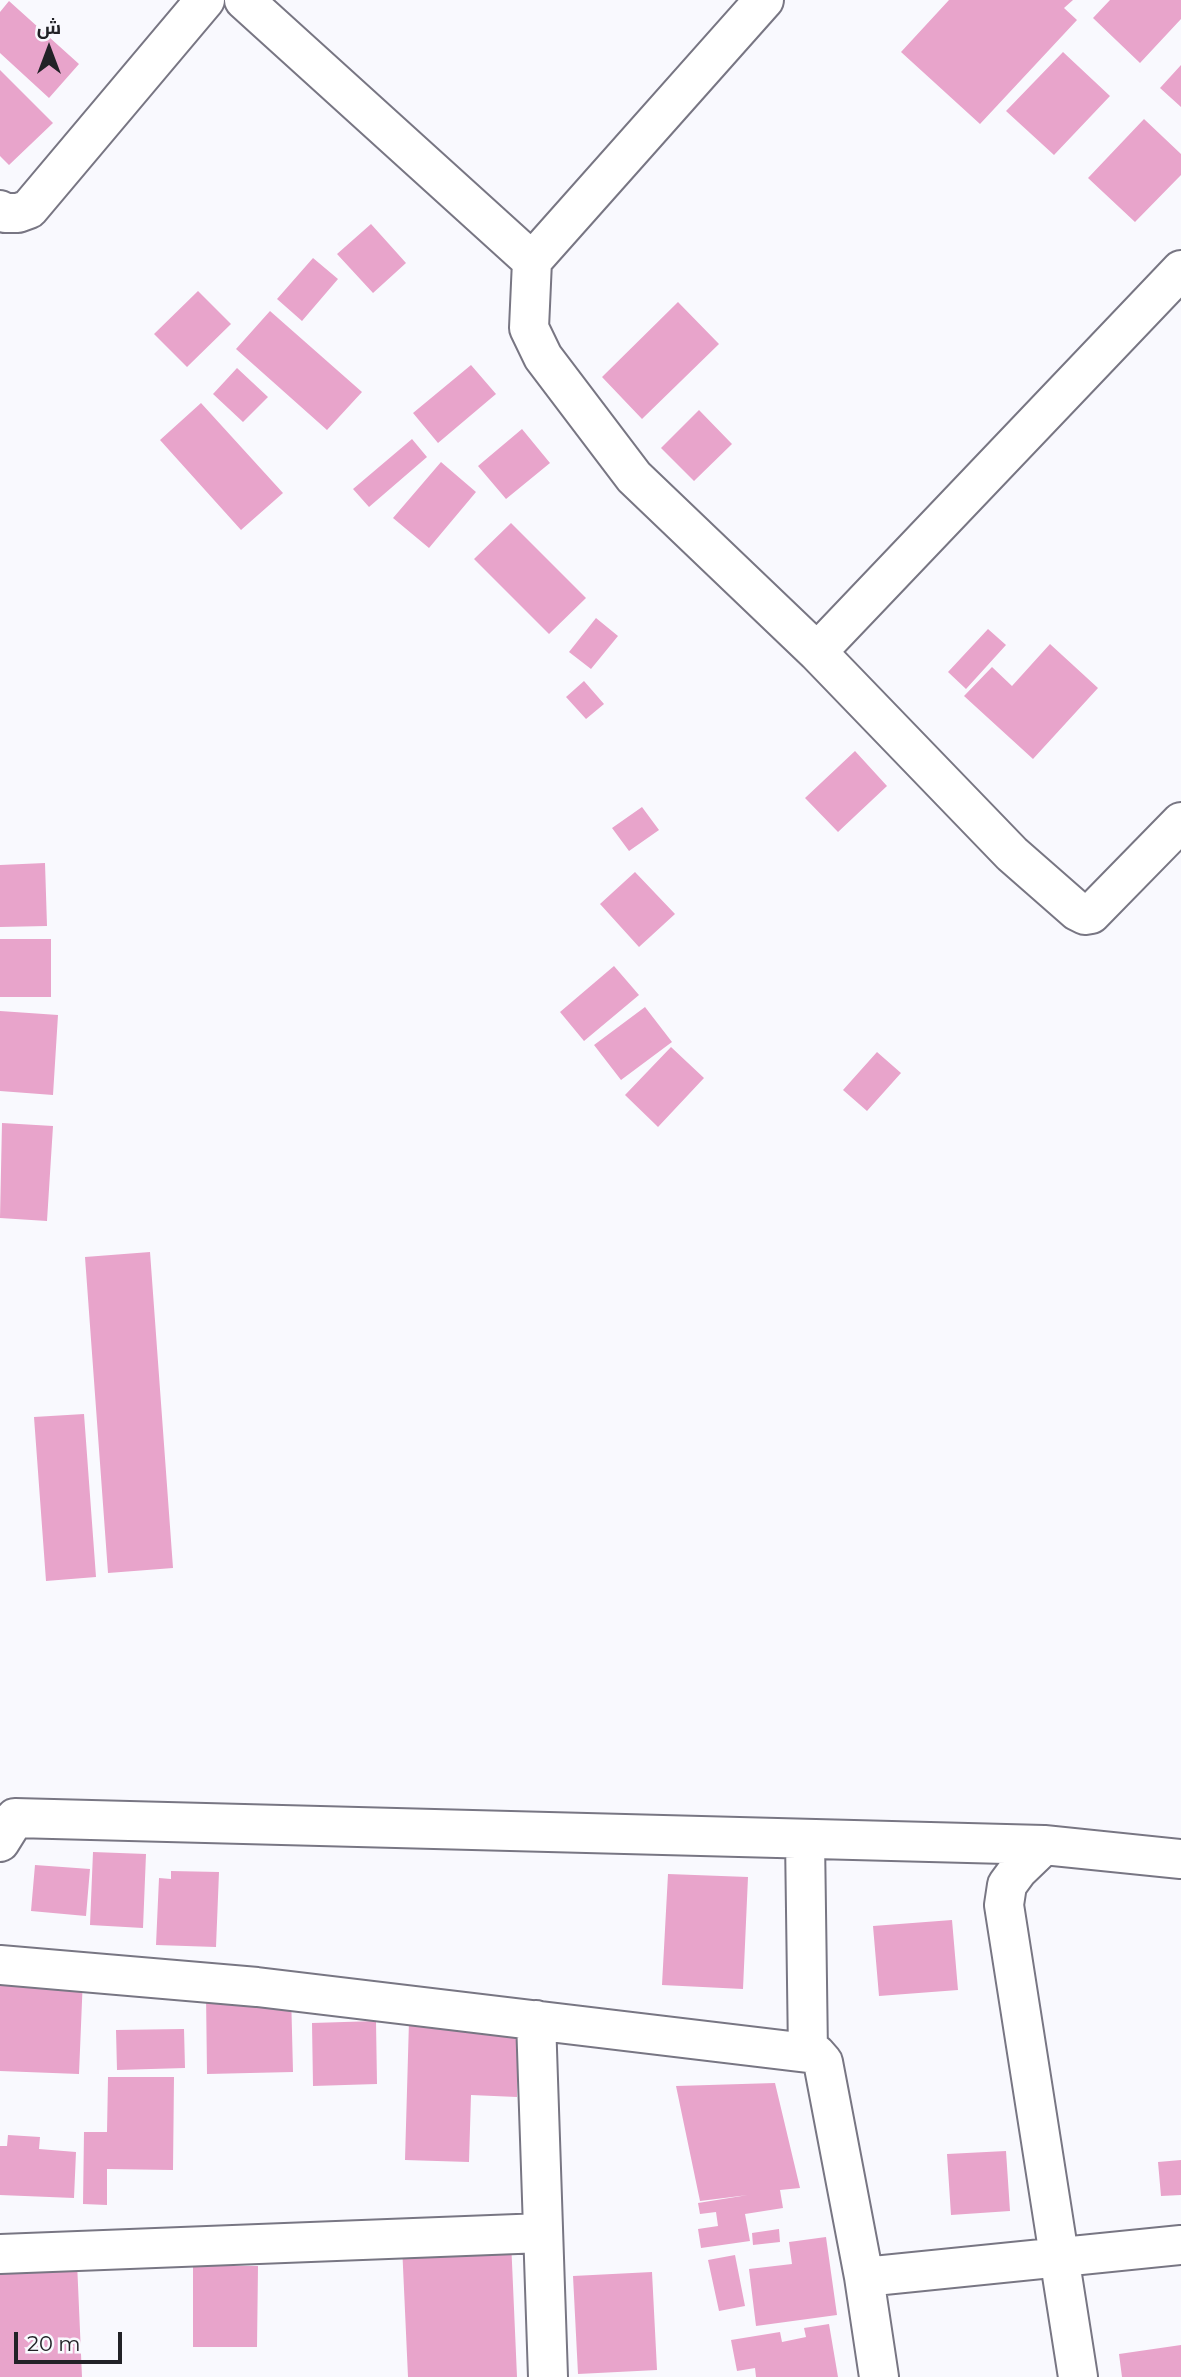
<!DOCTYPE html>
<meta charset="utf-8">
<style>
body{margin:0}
#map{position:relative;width:1181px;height:2377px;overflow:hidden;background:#f9f9fe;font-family:Montserrat,Cairo,sans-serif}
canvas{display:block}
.north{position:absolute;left:14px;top:14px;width:70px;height:70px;-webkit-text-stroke:5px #f9f9fe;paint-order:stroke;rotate:0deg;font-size:19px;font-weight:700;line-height:28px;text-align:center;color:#222227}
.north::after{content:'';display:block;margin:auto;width:24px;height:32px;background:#222227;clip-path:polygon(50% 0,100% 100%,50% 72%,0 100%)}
.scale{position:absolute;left:14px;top:2332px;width:108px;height:32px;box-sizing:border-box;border:4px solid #222227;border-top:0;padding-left:9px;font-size:21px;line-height:24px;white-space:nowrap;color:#222227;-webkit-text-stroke:5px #f9f9fe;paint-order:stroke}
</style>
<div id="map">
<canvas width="1181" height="2377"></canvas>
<div class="north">ش</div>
<div class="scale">20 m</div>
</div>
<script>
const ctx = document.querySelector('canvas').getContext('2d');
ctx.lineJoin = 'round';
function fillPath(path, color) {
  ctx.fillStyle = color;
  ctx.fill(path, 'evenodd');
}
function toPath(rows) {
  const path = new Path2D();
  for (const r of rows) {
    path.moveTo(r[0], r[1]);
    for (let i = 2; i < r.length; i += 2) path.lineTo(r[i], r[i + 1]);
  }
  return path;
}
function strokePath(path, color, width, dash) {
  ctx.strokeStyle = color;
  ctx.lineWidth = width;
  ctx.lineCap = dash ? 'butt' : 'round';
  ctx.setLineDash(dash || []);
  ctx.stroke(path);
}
const building = toPath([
 [949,0,1073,0,1064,8,1077,20,980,124,901,52],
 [1110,0,1181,0,1181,19,1140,63,1093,18],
 [9,1,79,64,49,98,0,53,0,12],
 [1063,52,1110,96,1054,155,1006,111],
 [1181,65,1181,107,1160,88],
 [0,70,53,123,9,165,0,156],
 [1144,119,1181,154,1181,175,1135,222,1088,178],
 [371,224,406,263,373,293,337,254],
 [313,258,338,279,302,321,277,299],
 [198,291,231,324,187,367,154,334],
 [678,302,719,344,642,419,602,377],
 [270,311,362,392,327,430,236,349],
 [471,365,496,394,438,443,413,413],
 [237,368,268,397,243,422,213,394],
 [201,403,283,493,241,530,160,440],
 [699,410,732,444,694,481,661,448],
 [522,429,550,463,506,499,478,466],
 [412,439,427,457,369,507,353,489],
 [441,462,476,492,429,548,393,518],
 [511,523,586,598,549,634,474,559],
 [596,618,618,636,591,669,569,652],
 [988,629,1006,645,966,689,948,672],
 [1050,644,1098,688,1033,759,964,696,992,667,1012,686],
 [584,681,604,704,586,719,566,697],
 [855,751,887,786,838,832,805,798],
 [642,807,659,830,629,851,612,828],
 [45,863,47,926,0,927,0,865],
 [635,872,675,914,639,947,600,904],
 [0,939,51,939,51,997,0,997],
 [614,966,639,995,584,1041,560,1012],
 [645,1007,672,1042,621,1080,594,1045],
 [0,1011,58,1015,53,1095,0,1091],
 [671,1047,704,1078,658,1127,625,1095],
 [877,1052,901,1073,867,1111,843,1090],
 [2,1123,53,1126,47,1221,0,1218],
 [150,1252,173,1568,108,1573,85,1257],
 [84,1414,96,1577,46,1581,34,1417],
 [93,1852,146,1854,143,1928,90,1925],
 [35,1865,90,1869,86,1916,31,1911],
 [171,1871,219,1872,216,1947,156,1945,159,1878,171,1879],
 [668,1874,748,1877,743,1989,662,1985],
 [952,1920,958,1990,879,1996,873,1926],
 [0,1974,83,1977,79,2074,0,2071],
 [291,1992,293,2072,207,2074,206,1993],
 [376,2021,377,2084,313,2086,312,2023],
 [409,2021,519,2025,517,2097,471,2095,469,2162,405,2160],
 [184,2029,185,2068,117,2070,116,2030],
 [108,2077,174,2077,173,2170,107,2169,107,2205,83,2204,84,2132,107,2132],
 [775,2083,800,2188,780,2190,783,2208,745,2214,750,2241,701,2248,698,2229,718,2226,716,2212,700,2214,698,2203,748,2195,700,2201,676,2086],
 [8,2135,40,2137,39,2149,76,2152,74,2198,0,2195,0,2146,7,2146],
 [1006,2151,1010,2211,951,2215,947,2154],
 [1181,2160,1181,2195,1161,2196,1158,2162],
 [779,2229,780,2242,753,2245,752,2233],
 [826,2237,837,2315,756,2326,749,2269,792,2264,789,2242],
 [511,2240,517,2377,408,2377,402,2245],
 [735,2255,745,2306,719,2311,708,2260],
 [77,2262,82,2377,0,2377,0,2266],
 [193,2266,258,2266,257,2347,193,2347],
 [652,2272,657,2370,578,2374,573,2276],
 [829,2324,838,2377,756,2377,755,2368,737,2371,731,2340,780,2332,782,2342,806,2337,804,2328],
 [1181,2345,1181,2377,1122,2377,1119,2354]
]);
const minor = toPath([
 [244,0,532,261,529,328,543,357,634,477,817,652,1012,854,1077,911,1085,915,1091,914,1181,822],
 [0,210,5,213,18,213,29,209,205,0],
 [532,261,764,0],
 [817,652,1181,270],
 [805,1839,808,2053],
 [0,1842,15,1818,1044,1845],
 [0,1965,257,1987,816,2054,823,2062,864,2277,879,2377],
 [536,2020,548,2377],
 [0,2254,543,2233],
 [864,2277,1181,2245],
 [1078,2377,1004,1905,1007,1885,1018,1870,1044,1845,1181,1859]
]);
fillPath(building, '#e8a4cb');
strokePath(minor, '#787683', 42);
strokePath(minor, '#fff', 38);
</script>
